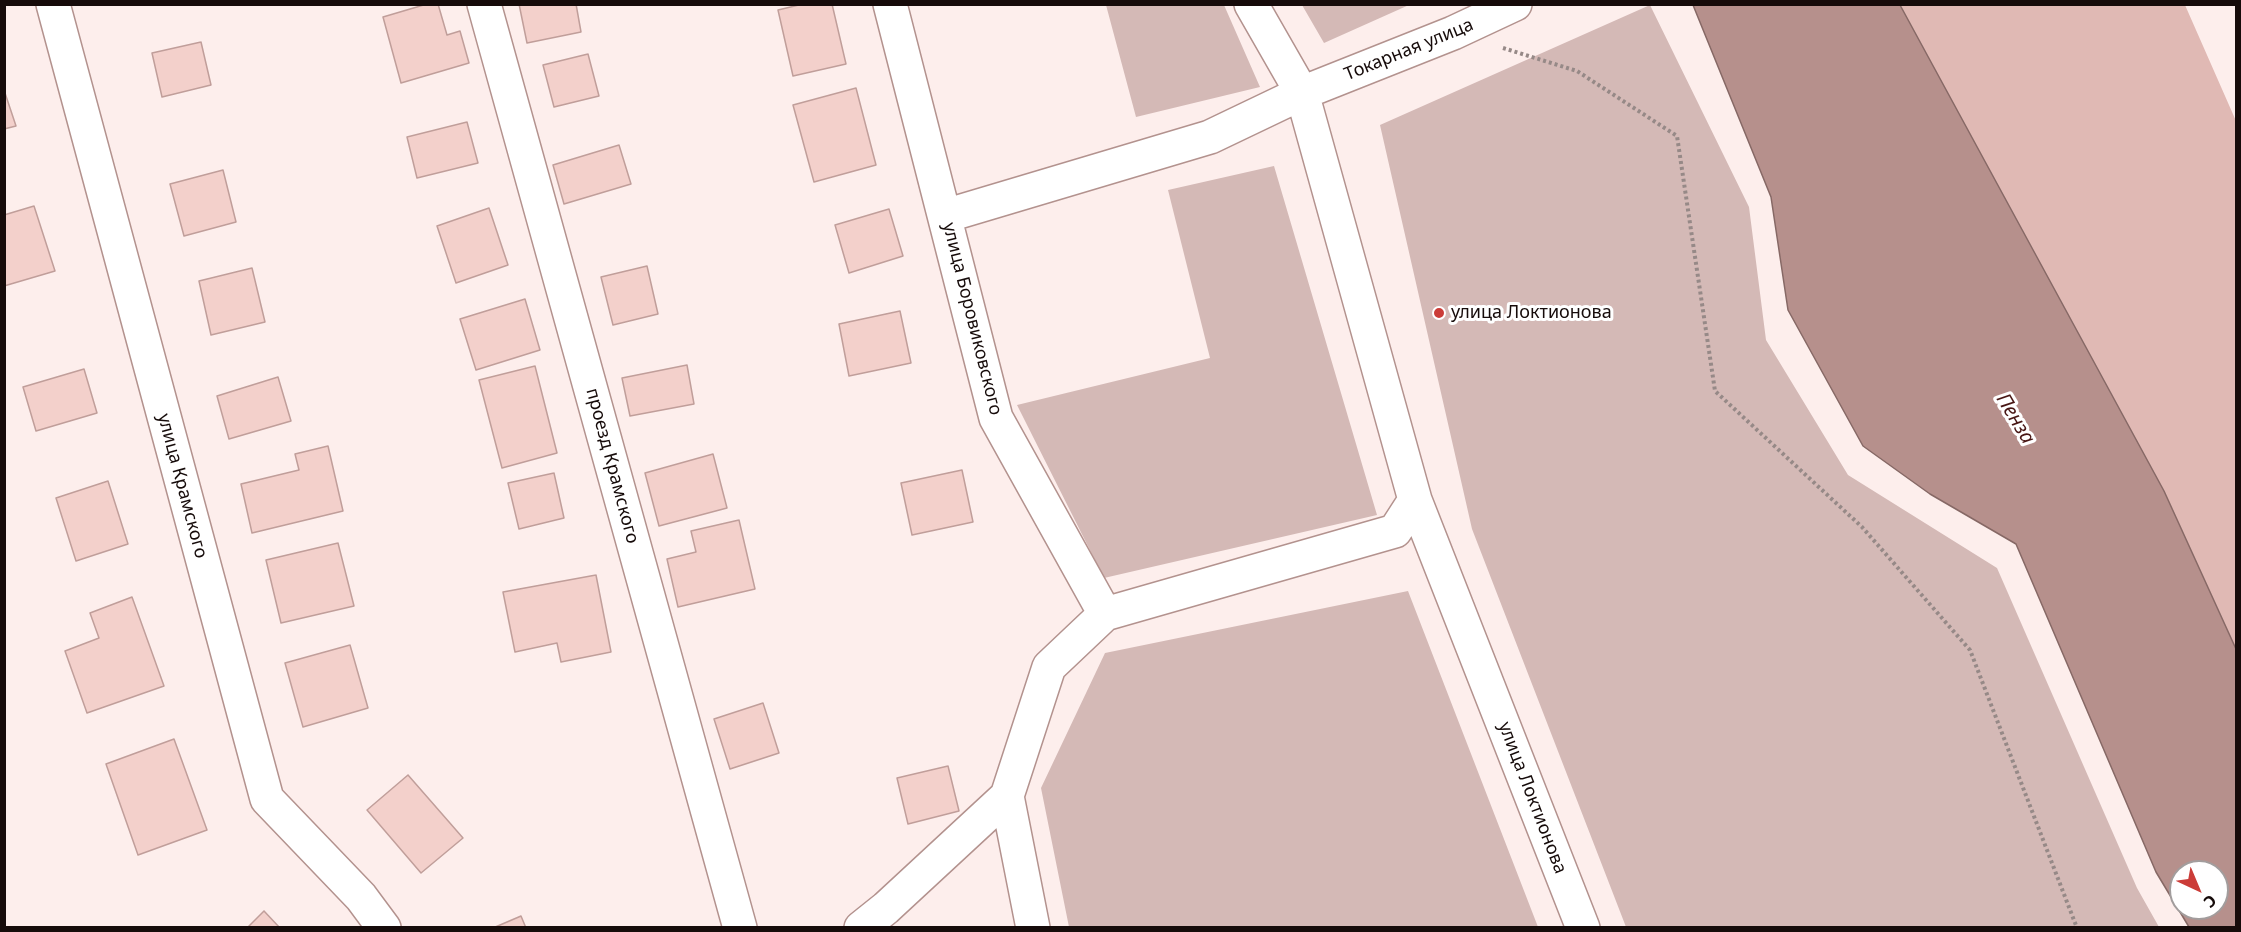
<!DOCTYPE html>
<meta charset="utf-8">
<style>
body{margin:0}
#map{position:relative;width:2241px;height:932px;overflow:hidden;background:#fdeeec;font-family:"Noto Sans",sans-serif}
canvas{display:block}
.frame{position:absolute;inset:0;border:6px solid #160b0a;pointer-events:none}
.north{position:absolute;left:2169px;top:860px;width:60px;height:60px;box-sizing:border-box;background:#fff;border:2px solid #a29d9d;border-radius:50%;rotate:136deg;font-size:16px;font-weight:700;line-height:24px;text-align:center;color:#160b0a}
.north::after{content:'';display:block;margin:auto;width:21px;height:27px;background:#cb3c38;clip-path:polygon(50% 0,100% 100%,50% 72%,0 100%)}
</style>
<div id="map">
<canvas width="2241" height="932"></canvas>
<div class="frame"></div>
<div class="north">С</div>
</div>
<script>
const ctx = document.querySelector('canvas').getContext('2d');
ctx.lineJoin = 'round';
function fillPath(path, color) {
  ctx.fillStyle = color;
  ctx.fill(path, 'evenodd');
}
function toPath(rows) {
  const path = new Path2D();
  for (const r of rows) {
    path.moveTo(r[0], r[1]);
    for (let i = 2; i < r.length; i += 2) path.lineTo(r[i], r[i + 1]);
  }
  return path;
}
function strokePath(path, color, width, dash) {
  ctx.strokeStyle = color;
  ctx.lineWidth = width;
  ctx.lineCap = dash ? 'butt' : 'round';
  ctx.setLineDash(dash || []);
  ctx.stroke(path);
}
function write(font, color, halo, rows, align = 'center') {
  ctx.font = font + ' "Noto Sans",sans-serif';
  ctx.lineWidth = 6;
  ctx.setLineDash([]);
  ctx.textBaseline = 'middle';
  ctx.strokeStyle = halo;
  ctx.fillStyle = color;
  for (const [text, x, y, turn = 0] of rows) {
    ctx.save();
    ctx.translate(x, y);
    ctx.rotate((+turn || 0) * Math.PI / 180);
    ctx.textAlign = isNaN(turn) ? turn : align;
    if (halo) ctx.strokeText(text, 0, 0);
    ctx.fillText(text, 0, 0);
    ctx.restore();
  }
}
const green = toPath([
 [1106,5,1224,5,1260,87,1136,117],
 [1302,5,1409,5,1324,43],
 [1650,5,1749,207,1766,340,1848,475,1997,568,2137,888,2159,927,1626,927,1472,529,1380,125],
 [1274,166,1377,515,1104,578,1017,405,1210,358,1168,190],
 [1408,591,1538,927,1069,927,1041,788,1105,653]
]);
const forest = toPath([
 [1900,5,2185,5,2236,121,2236,649,2164,491]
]);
const water = toPath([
 [1693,5,1900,5,2164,491,2236,649,2236,927,2189,927,2156,872,2016,544,1930,494,1863,446,1788,310,1771,197,1693,5],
 [2181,872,2217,872,2217,908,2181,908,2181,872]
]);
const building = toPath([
 [427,4,438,4,447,35,460,31,469,63,401,83,383,17,427,4],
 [519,4,576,4,581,32,527,43,519,4],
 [803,4,832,4,846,64,793,76,778,10,803,4],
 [201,42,211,85,162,97,152,53,201,42],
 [588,54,599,96,554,107,543,65,588,54],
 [856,88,876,165,814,182,793,105,856,88],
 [4,90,16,126,4,129,4,90],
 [467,122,478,163,417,178,407,137,467,122],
 [619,145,631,184,564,204,553,165,619,145],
 [223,170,236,222,184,236,170,184,223,170],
 [34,206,55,271,4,286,4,215,34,206],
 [489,208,508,265,456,283,437,226,489,208],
 [889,209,903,256,849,273,835,225,889,209],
 [647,266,658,314,613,325,601,277,647,266],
 [252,268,265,322,211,335,199,281,252,268],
 [525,299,540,350,476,370,460,319,525,299],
 [900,311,911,363,849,376,839,324,900,311],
 [687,365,694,404,630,416,622,378,687,365],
 [535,366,557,453,502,468,479,380,535,366],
 [84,369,97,413,36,431,23,387,84,369],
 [278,377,291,421,229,439,217,396,278,377],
 [328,446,343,511,252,533,241,484,299,470,295,454,328,446],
 [713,454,727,508,659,526,645,473,713,454],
 [962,470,973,522,912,535,901,483,962,470],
 [554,473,564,518,519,529,508,483,554,473],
 [108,481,128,544,76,561,56,498,108,481],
 [739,520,755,589,678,607,667,559,696,552,691,531,739,520],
 [338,543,354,606,281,623,266,560,338,543],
 [596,575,611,652,561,662,557,643,515,652,503,592,596,575],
 [132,597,164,686,87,713,65,651,99,638,90,613,132,597],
 [350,645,368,708,303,727,285,663,350,645],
 [763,703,779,753,730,769,714,719,763,703],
 [174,739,207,830,138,855,106,764,174,739],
 [948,766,959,811,908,824,897,778,948,766],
 [408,775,463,838,421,873,367,810,408,775],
 [264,911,280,928,247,928,264,911],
 [521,916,526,928,493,928,521,916]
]);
const path = toPath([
 [1503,48,1577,71,1677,136,1715,391,1862,527,1970,650,2077,928]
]);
const minor = toPath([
 [53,4,267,799,361,897,384,928],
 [484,4,740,928],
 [890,4,996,418,1105,614],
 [1251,4,1302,93,1415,500,1583,928],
 [945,216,1210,137,1302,93,1453,33,1515,4],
 [1007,796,1033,928],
 [861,928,886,908,1007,796,1049,667,1105,614,1395,531,1415,500]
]);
const markers = [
 [1439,313,6,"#cb3c38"]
];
const streetNames = [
 ["Токарная улица",1409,50,-22],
 ["улица Боровиковского",972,319,76],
 ["проезд Крамского",612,466,75],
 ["улица Крамского",182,486,75],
 ["улица Локтионова",1532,798,69]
];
const poiNames = [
 ["улица Локтионова",1451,313]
];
const waterNames = [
 ["Пенза",2015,419,59]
];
fillPath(green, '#d4b9b6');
fillPath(forest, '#e0b9b4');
fillPath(water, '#b6908c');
strokePath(water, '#866865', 1.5);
fillPath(building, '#f3d0cb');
strokePath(building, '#c09e9a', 1.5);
strokePath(minor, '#b3928e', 36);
strokePath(path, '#968987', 4, [3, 3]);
strokePath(minor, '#fff', 33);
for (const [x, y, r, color] of markers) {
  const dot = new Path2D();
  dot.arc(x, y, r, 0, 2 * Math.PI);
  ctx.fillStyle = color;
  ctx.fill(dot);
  strokePath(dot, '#fff', 2);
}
write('18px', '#160b0a', '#fff', streetNames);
write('18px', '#160b0a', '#fff', poiNames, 'left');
write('italic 20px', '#481614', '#fff', waterNames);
</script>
